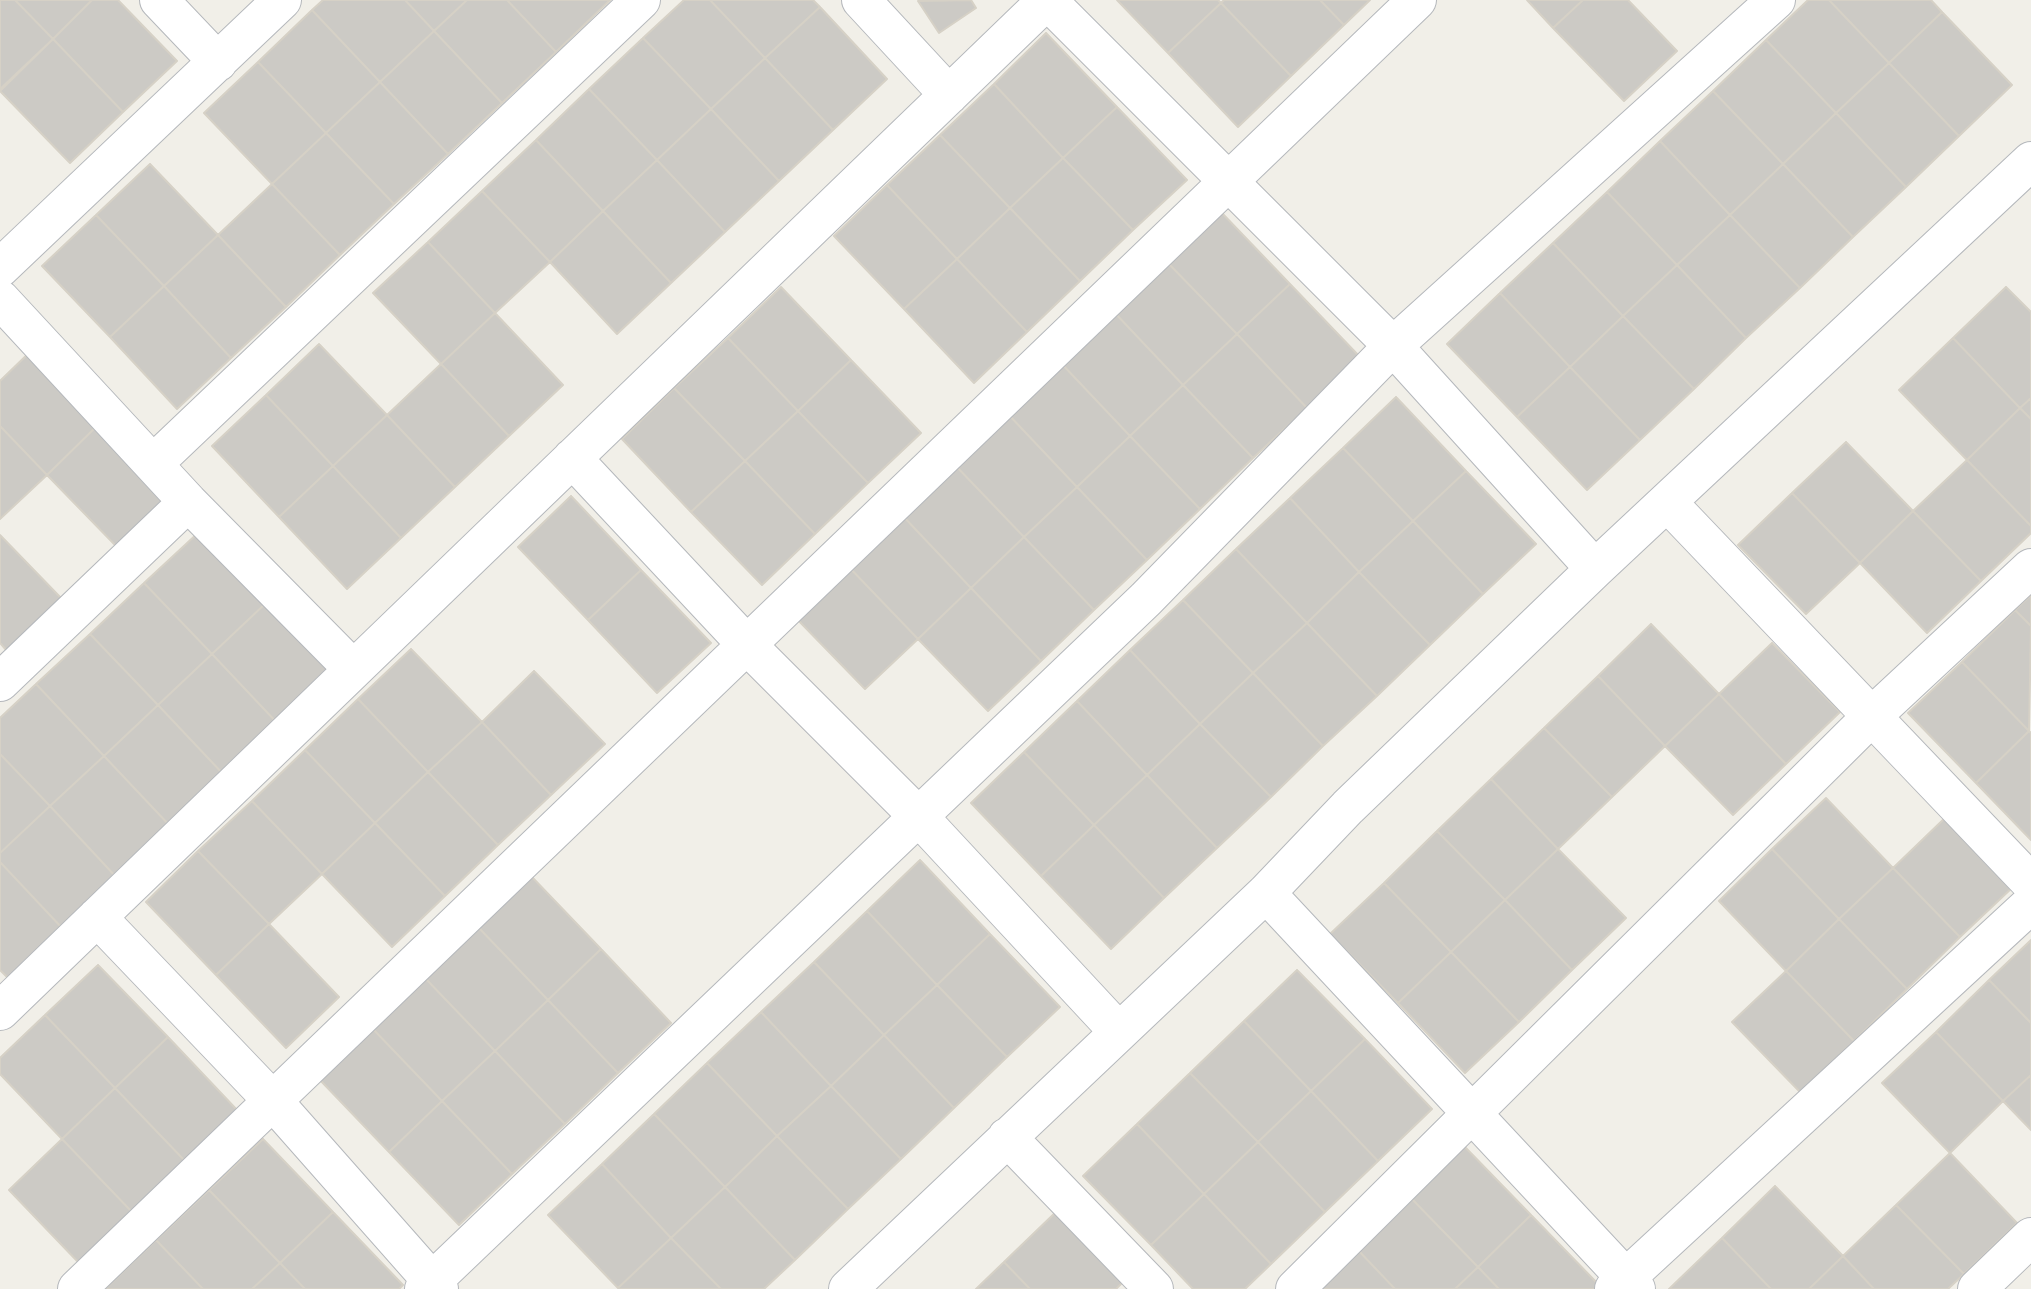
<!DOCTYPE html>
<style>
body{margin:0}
canvas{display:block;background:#f1efe8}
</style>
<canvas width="2031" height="1289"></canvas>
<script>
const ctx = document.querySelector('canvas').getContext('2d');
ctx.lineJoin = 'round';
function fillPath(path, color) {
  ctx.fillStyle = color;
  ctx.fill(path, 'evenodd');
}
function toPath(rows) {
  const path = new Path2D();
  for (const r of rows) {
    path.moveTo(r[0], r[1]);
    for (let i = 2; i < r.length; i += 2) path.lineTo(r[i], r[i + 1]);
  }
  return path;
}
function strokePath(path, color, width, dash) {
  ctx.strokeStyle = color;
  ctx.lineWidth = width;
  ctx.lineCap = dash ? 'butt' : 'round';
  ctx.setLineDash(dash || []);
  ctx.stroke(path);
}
const building = toPath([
 [0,0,15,0,53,39,0,89,0,0],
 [15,0,92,0,53,39,15,0],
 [92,0,118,0,177,61,123,112,53,39,92,0],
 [323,0,405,0,434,31,380,82,312,10,323,0],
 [405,0,467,0,434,31,405,0],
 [467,0,507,0,556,52,502,103,434,31,467,0],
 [507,0,610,0,556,52,507,0],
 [684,0,710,0,765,58,711,109,643,38,684,0],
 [710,0,813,0,820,7,765,58,710,0],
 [971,0,976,8,939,33,918,1,971,0],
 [1117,0,1218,0,1221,3,1168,53,1117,0],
 [1224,0,1320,0,1344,25,1291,76,1221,3,1224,0],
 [1320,0,1370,0,1344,25,1320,0],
 [1527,0,1583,0,1553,28,1527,0],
 [1583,0,1628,0,1677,51,1624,101,1553,28,1583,0],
 [1808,0,1829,0,1889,63,1836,113,1766,40,1808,0],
 [1829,0,1931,0,1942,12,1889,63,1829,0],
 [1221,3,1291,76,1238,127,1168,53,1221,3],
 [820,7,887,79,833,130,765,58,820,7],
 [312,10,380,82,326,133,258,62,312,10],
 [1942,12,2012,85,1959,136,1889,63,1942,12],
 [434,31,502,103,448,154,380,82,434,31],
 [1046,33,1117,107,1063,158,994,84,1046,33],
 [643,38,711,109,657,160,589,89,643,38],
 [53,39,123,112,70,163,0,91,53,39],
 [1766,40,1836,113,1783,164,1713,91,1766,40],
 [765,58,833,130,779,181,711,109,765,58],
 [258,62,326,133,272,184,204,113,258,62],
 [1889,63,1959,136,1906,187,1836,113,1889,63],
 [380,82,448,154,394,204,326,133,380,82],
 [994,84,1063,158,1010,208,940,135,994,84],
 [589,89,657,160,603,211,536,140,589,89],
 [1713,91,1783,164,1730,215,1660,141,1713,91],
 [1117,107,1187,180,1133,230,1063,158,1117,107],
 [711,109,779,181,725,232,657,160,711,109],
 [1836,113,1906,187,1853,237,1783,164,1836,113],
 [326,133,394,204,340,255,272,184,326,133],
 [940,135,1010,208,957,259,887,185,940,135],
 [536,140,603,211,550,262,482,191,536,140],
 [1660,141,1730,215,1677,265,1607,192,1660,141],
 [1063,158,1133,230,1080,281,1010,208,1063,158],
 [657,160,725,232,671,283,603,211,657,160],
 [150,164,218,235,164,286,96,215,150,164],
 [1783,164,1853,237,1800,288,1730,215,1783,164],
 [272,184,340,255,286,307,218,235,272,184],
 [887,185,957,259,904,309,834,236,887,185],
 [482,191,550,262,495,313,428,242,482,191],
 [1607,192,1677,265,1623,316,1553,243,1607,192],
 [1010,208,1080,281,1027,332,957,259,1010,208],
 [603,211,671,283,617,334,550,262,603,211],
 [1220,211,1290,284,1237,334,1166,261,1220,211],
 [96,215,164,286,110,337,42,266,96,215],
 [1730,215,1800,288,1746,338,1677,265,1730,215],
 [218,235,286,307,231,358,164,286,218,235],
 [428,242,495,313,441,364,373,293,428,242],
 [1553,243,1623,316,1570,367,1500,293,1553,243],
 [957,259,1027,332,974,383,904,309,957,259],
 [1166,261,1237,334,1183,385,1114,312,1166,261],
 [1677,265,1746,338,1694,389,1623,316,1677,265],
 [1290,284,1360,357,1307,408,1237,334,1290,284],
 [164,286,231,358,177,409,110,337,164,286],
 [781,287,851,360,798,411,728,338,781,287],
 [2006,287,2031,312,2031,398,2020,408,1953,338,2006,287],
 [1500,293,1570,367,1517,417,1447,344,1500,293],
 [1114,312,1183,385,1130,436,1060,362,1114,312],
 [495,313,563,385,509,436,441,364,495,313],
 [1623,316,1694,389,1640,440,1570,367,1623,316],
 [1237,334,1307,408,1253,458,1183,385,1237,334],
 [728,338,798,411,745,461,674,388,728,338],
 [1953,338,2020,408,1967,460,1899,390,1953,338],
 [319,344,387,415,333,466,266,395,319,344],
 [32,350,101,422,47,475,0,426,0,381,32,350],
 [851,360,921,433,868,483,798,411,851,360],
 [1060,362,1130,436,1077,487,1007,413,1060,362],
 [441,364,509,436,455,487,387,415,441,364],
 [1570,367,1640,440,1587,490,1517,417,1570,367],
 [1183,385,1253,458,1200,509,1130,436,1183,385],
 [674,388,745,461,691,512,622,439,674,388],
 [266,395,333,466,279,517,212,446,266,395],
 [1396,397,1466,471,1413,521,1343,448,1396,397],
 [2031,398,2031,419,2020,408,2031,398],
 [2020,408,2031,419,2031,526,1967,460,2020,408],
 [798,411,868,483,815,534,745,461,798,411],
 [1007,413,1077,487,1024,537,954,464,1007,413],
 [387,415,455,487,401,538,333,466,387,415],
 [101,422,170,493,116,546,47,475,101,422],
 [0,426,47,475,0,519,0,426],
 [1130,436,1200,509,1147,560,1077,487,1130,436],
 [1846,442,1913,511,1860,563,1792,493,1846,442],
 [1343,448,1413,521,1359,572,1290,498,1343,448],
 [1967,460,2031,526,2031,533,1981,581,1913,511,1967,460],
 [745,461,815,534,762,585,691,512,745,461],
 [954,464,1024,537,971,588,901,514,954,464],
 [333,466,401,538,347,589,279,517,333,466],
 [1466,471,1536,544,1483,594,1413,521,1466,471],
 [1077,487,1147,560,1094,610,1024,537,1077,487],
 [1792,493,1860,563,1806,614,1738,545,1792,493],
 [571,496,641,570,588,620,518,547,571,496],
 [1290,498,1359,572,1307,623,1236,549,1290,498],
 [1913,511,1981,581,1927,633,1860,563,1913,511],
 [901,514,971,588,918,639,847,565,901,514],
 [1413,521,1483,594,1430,645,1359,572,1413,521],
 [199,532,266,603,212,654,144,583,199,532],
 [0,535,61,598,7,651,0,643,0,535],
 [1024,537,1094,610,1041,661,971,588,1024,537],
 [1236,549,1307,623,1253,673,1183,600,1236,549],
 [847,565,918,639,865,689,794,616,847,565],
 [641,570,711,643,657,693,588,620,641,570],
 [1359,572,1430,645,1377,696,1307,623,1359,572],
 [144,583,212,654,158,705,90,634,144,583],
 [971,588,1041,661,988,711,918,639,971,588],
 [2031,595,2031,626,2015,610,2031,595],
 [1183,600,1253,673,1200,724,1130,650,1183,600],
 [266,603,334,675,280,726,212,654,266,603],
 [2015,610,2031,626,2029,731,1962,662,2015,610],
 [1307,623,1377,696,1323,746,1253,673,1307,623],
 [1651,624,1719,694,1665,746,1598,676,1651,624],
 [90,634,158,705,104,756,36,684,90,634],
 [1772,643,1840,712,1786,764,1719,694,1772,643],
 [411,649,482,722,428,772,358,699,411,649],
 [1130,650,1200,724,1147,775,1077,701,1130,650],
 [212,654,280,726,225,776,158,705,212,654],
 [1962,662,2029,731,1976,783,1908,713,1962,662],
 [534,671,605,744,551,795,482,722,534,671],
 [1253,673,1323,746,1271,797,1200,724,1253,673],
 [1598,676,1665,746,1612,797,1544,728,1598,676],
 [36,684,104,756,50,806,0,754,0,718,36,684],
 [1719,694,1786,764,1733,815,1665,746,1719,694],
 [358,699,428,772,375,823,305,750,358,699],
 [1077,701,1147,775,1094,825,1024,752,1077,701],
 [158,705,225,776,171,827,104,756,158,705],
 [482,722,551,795,498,845,428,772,482,722],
 [1200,724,1271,797,1217,848,1147,775,1200,724],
 [1544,728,1612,797,1558,849,1491,779,1544,728],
 [2029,731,2031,733,2031,840,1976,783,2029,731],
 [305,750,375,823,322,874,252,801,305,750],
 [1024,752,1094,825,1041,876,971,803,1024,752],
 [0,754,50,806,0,853,0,754],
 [104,756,171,827,117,878,50,806,104,756],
 [428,772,498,845,445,896,375,823,428,772],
 [1147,775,1217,848,1164,898,1094,825,1147,775],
 [1491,779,1558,849,1505,900,1437,831,1491,779],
 [1826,798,1893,868,1839,919,1772,849,1826,798],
 [252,801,322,874,269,924,198,851,252,801],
 [50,806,117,878,63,929,0,862,0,853,50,806],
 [1947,816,2014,886,1960,937,1893,868,1947,816],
 [375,823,445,896,392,947,322,874,375,823],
 [1094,825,1164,898,1111,949,1041,876,1094,825],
 [1437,831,1505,900,1451,952,1384,883,1437,831],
 [1558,849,1626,918,1572,970,1505,900,1558,849],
 [1772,849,1839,919,1786,971,1719,901,1772,849],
 [198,851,269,924,216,975,146,902,198,851],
 [920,860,990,934,937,985,867,911,920,860],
 [0,862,63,929,9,979,0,970,0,862],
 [1893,868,1960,937,1907,989,1839,919,1893,868],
 [531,876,601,949,548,1000,478,927,531,876],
 [1384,883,1451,952,1398,1003,1330,934,1384,883],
 [1505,900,1572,970,1519,1022,1451,952,1505,900],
 [867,911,937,985,884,1035,814,962,867,911],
 [1839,919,1907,989,1854,1041,1786,971,1839,919],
 [269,924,339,997,286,1048,216,975,269,924],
 [478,927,548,1000,495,1051,425,978,478,927],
 [990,934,1060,1007,1007,1057,937,985,990,934],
 [2031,940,2031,1023,1989,980,2031,940],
 [601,949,671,1023,618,1073,548,1000,601,949],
 [1451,952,1519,1022,1465,1073,1398,1003,1451,952],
 [814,962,884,1035,831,1086,761,1012,814,962],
 [98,965,168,1037,115,1088,45,1015,98,965],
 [1297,970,1365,1039,1311,1091,1244,1021,1297,970],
 [1786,971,1854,1041,1800,1092,1732,1022,1786,971],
 [425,978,495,1051,442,1101,372,1028,425,978],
 [1989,980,2031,1023,2031,1075,2003,1101,1936,1032,1989,980],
 [937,985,1007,1057,954,1108,884,1035,937,985],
 [548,1000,618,1073,565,1124,495,1051,548,1000],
 [761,1012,831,1086,777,1136,707,1063,761,1012],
 [45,1015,115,1088,62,1139,0,1074,0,1058,45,1015],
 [1244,1021,1311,1091,1258,1142,1190,1073,1244,1021],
 [372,1028,442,1101,389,1152,319,1079,372,1028],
 [1936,1032,2003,1101,1950,1153,1882,1083,1936,1032],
 [884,1035,954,1108,901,1159,831,1086,884,1035],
 [168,1037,238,1111,185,1161,115,1088,168,1037],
 [1365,1039,1432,1109,1378,1161,1311,1091,1365,1039],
 [495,1051,565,1124,512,1174,442,1101,495,1051],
 [707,1063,777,1136,725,1187,654,1114,707,1063],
 [1190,1073,1258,1142,1204,1194,1137,1124,1190,1073],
 [2031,1075,2031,1130,2003,1101,2031,1075],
 [831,1086,901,1159,848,1209,777,1136,831,1086],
 [115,1088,185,1161,132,1212,62,1139,115,1088],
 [1311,1091,1378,1161,1325,1212,1258,1142,1311,1091],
 [442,1101,512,1174,459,1225,389,1152,442,1101],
 [654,1114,725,1187,671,1238,602,1164,654,1114],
 [1137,1124,1204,1194,1151,1245,1083,1176,1137,1124],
 [777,1136,848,1209,795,1260,725,1187,777,1136],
 [62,1139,132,1212,79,1263,9,1190,62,1139],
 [263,1139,333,1212,280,1263,209,1190,263,1139],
 [1258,1142,1325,1212,1271,1264,1204,1194,1258,1142],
 [1464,1146,1531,1215,1478,1267,1410,1197,1464,1146],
 [1950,1153,2017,1223,1964,1274,1896,1205,1950,1153],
 [602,1164,671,1238,618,1288,548,1215,602,1164],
 [1775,1186,1843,1256,1809,1289,1771,1289,1722,1238,1775,1186],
 [725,1187,795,1260,764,1289,721,1289,671,1238,725,1187],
 [209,1190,280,1263,252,1289,203,1289,156,1240,209,1190],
 [1204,1194,1271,1264,1245,1289,1193,1289,1151,1245,1204,1194],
 [1410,1197,1478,1267,1455,1289,1395,1289,1357,1249,1410,1197],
 [1896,1205,1964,1274,1948,1289,1874,1289,1843,1256,1896,1205],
 [1058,1210,1125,1280,1116,1289,1030,1289,1004,1262,1058,1210],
 [333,1212,403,1285,399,1289,305,1289,280,1263,333,1212],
 [1531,1215,1599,1285,1595,1289,1499,1289,1478,1267,1531,1215],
 [671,1238,721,1289,619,1289,618,1288,671,1238],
 [1722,1238,1771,1289,1669,1289,1722,1238],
 [156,1240,203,1289,105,1289,156,1240],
 [1357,1249,1395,1289,1315,1289,1357,1249],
 [1843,1256,1874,1289,1809,1289,1843,1256],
 [1004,1262,1030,1289,976,1289,1004,1262],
 [280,1263,305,1289,252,1289,280,1263],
 [1478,1267,1499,1289,1455,1289,1478,1267]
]);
const minor = toPath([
 [159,0,218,62],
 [861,0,949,95],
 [1047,0,1393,346,1595,569],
 [0,268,282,0],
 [0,299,188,502,353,669],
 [572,458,747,645,919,817,1118,1031],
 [153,464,641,0],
 [1667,502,2031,883],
 [0,682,188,502],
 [1266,893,1636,1289],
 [97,917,273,1101,439,1289],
 [0,1011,1047,0],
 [1007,1137,1154,1289],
 [77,1289,1417,0],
 [424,1289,1146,599,1393,346,1776,0],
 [848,1289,1266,893,1348,807,1595,569,2031,161],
 [1295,1289,1871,717,2031,568],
 [1614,1289,2031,904],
 [1977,1289,2031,1237]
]);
fillPath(building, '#cccac5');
strokePath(building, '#d6d1c6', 2);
strokePath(minor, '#b5b8bc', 40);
strokePath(minor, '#fff', 38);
</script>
